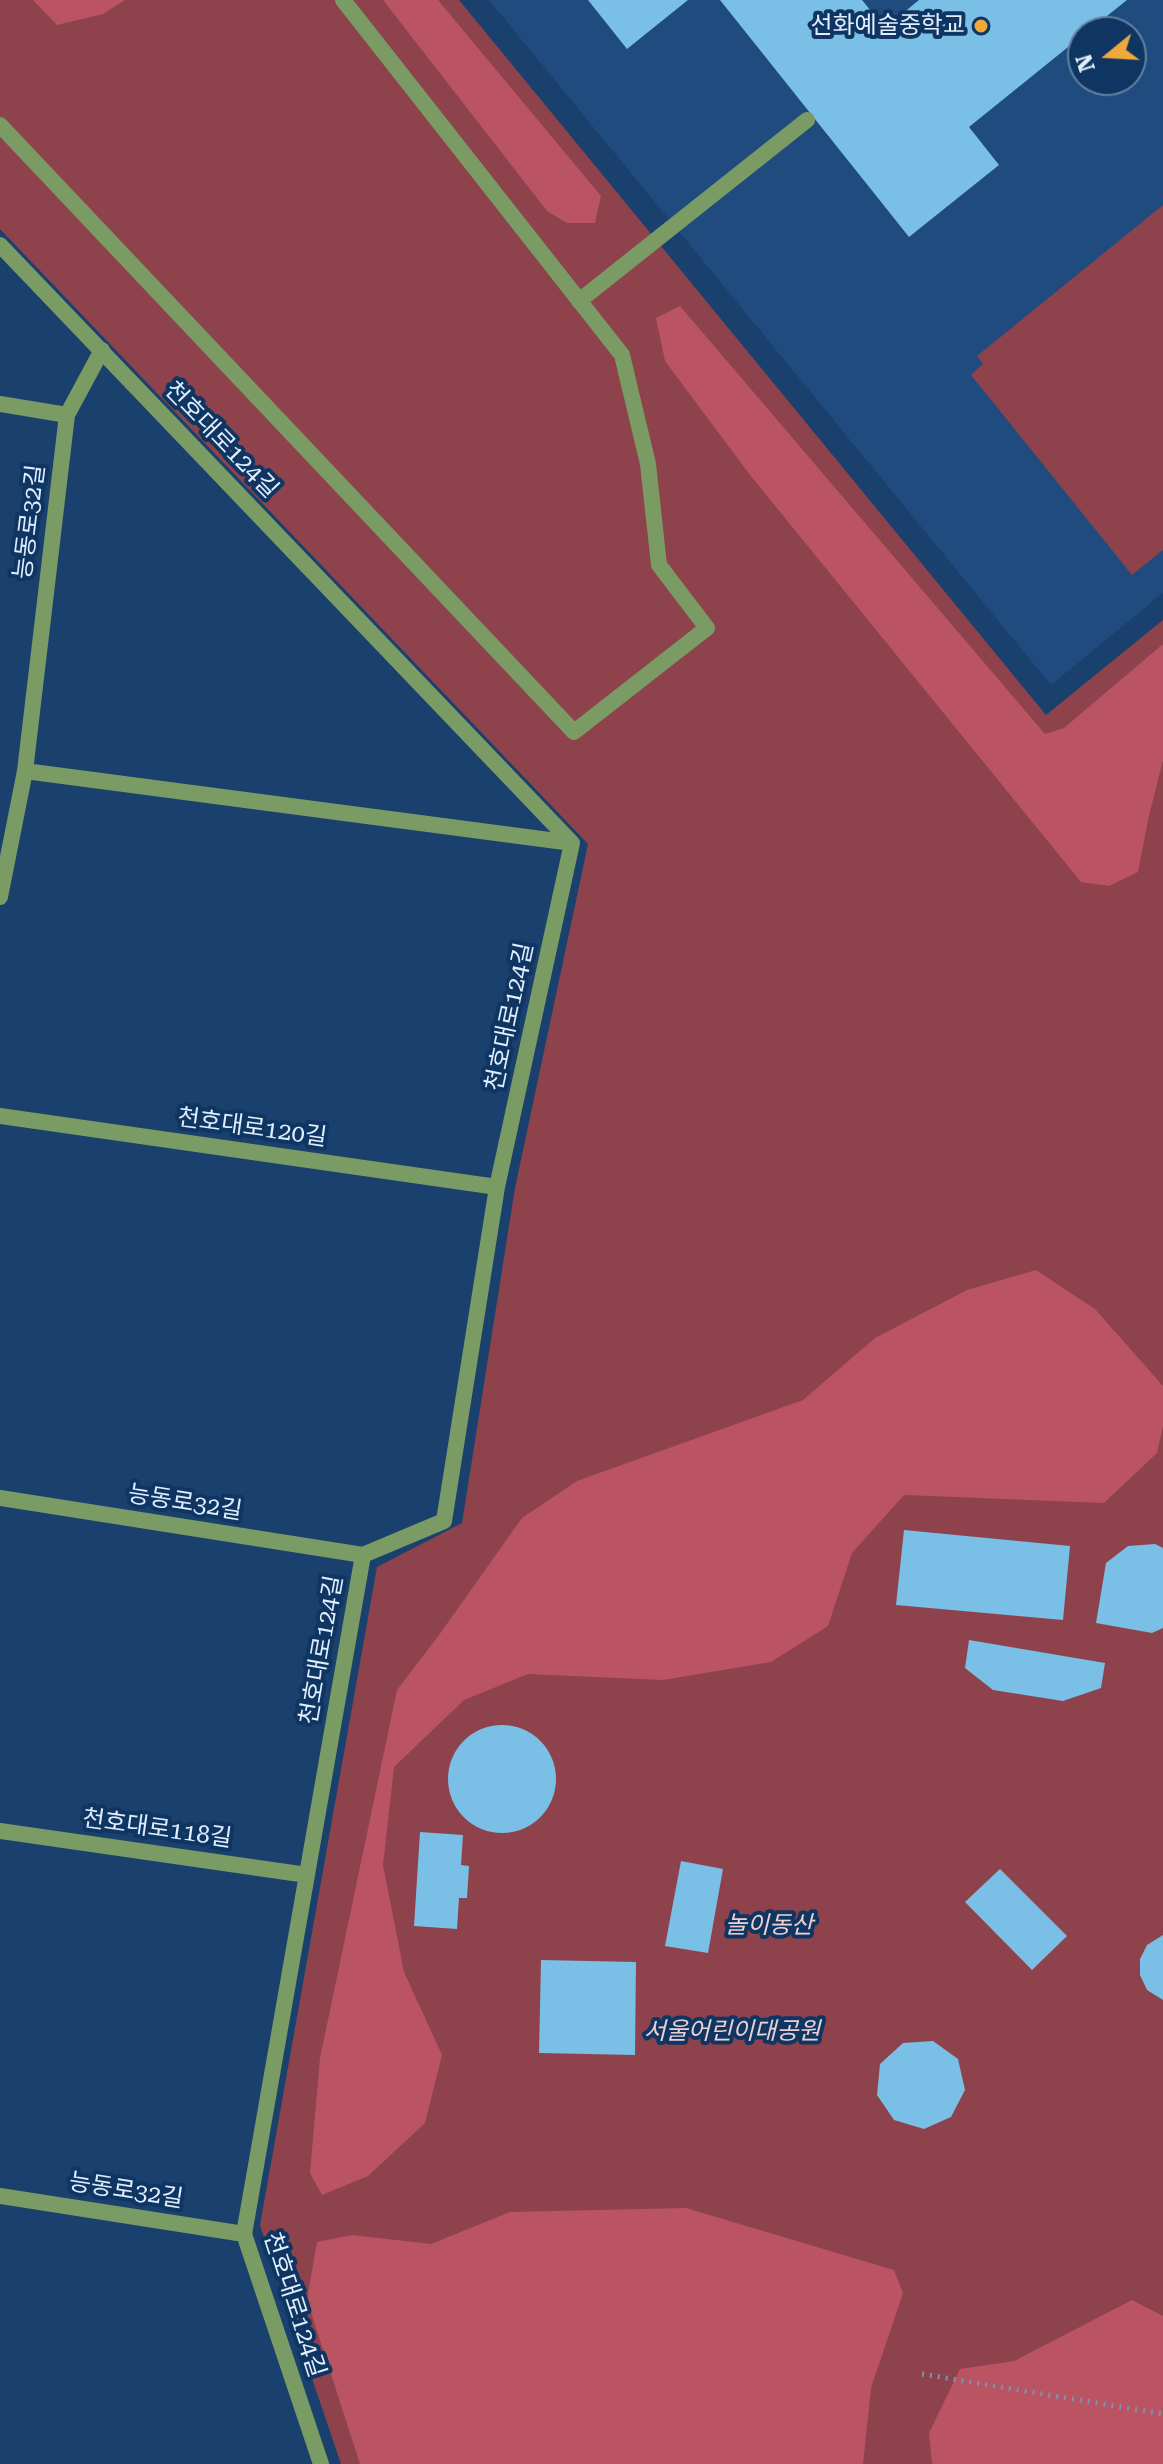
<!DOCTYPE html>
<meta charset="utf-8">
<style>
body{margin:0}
#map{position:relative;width:1163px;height:2464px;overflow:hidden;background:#1a416d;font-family:"Roboto Serif",serif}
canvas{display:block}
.north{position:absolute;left:1067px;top:16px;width:80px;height:80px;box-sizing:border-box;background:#0f3662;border:2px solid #6380a0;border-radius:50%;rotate:252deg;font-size:22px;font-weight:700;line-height:32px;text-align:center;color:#e1eefe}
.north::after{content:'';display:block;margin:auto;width:28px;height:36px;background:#eea83c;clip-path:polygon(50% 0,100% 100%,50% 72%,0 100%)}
</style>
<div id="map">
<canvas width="1163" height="2464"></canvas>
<div class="north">N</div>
</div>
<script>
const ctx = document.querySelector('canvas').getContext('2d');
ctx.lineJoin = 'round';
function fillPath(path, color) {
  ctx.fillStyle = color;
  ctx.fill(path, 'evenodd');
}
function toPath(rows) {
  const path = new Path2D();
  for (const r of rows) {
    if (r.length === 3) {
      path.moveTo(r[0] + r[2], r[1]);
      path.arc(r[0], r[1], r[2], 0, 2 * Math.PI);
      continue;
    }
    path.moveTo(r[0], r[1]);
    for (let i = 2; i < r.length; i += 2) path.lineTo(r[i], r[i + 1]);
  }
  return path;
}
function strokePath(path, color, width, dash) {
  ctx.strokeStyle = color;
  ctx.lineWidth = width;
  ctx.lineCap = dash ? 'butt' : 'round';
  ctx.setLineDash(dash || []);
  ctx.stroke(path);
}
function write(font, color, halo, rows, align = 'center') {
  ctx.font = font + ' "Roboto Serif","Noto Sans KR",serif';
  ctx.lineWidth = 8;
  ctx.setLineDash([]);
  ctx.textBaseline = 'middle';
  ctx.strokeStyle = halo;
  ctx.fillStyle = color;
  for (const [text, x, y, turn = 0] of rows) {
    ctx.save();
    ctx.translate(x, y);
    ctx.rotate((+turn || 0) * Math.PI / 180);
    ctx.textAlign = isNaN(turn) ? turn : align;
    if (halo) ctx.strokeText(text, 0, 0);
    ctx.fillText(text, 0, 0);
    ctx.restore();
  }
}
const built = toPath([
 [489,0,1163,0,1163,593,1051,685],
 [1083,32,1131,32,1131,80,1083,80]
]);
const green = toPath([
 [0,0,459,0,1046,715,1163,620,1163,2464,341,2464,260,2225,377,1567,462,1523,515,1188,588,844,0,229],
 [1163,205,1163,550,1132,575,971,375,983,364,977,356]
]);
const forest = toPath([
 [33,0,125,0,103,14,57,25],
 [383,0,438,0,601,196,595,223,567,223,547,211],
 [680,306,1045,734,1064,728,1163,644,1163,760,1148,820,1138,872,1109,886,1081,882,750,475,665,361,656,318],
 [1036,1270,1095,1309,1163,1386,1163,1426,1157,1453,1104,1503,904,1495,852,1553,828,1626,771,1662,663,1680,528,1674,464,1700,394,1767,383,1865,404,1972,442,2055,425,2123,368,2176,322,2195,310,2173,320,2058,397,1690,439,1635,522,1518,577,1481,803,1400,875,1338,967,1290],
 [686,2208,894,2270,903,2293,871,2388,863,2464,360,2464,307,2300,317,2242,352,2235,431,2244,510,2212],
 [1132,2300,1163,2316,1163,2464,932,2464,929,2433,960,2369,1014,2361]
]);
const building = toPath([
 [588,0,688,0,627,49],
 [720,0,862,0,885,28,919,0,1127,0,1087,32,1083,32,1083,35,969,127,999,165,909,237],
 [904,1530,1070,1546,1063,1620,896,1605],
 [1155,1544,1163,1548,1163,1628,1152,1633,1096,1623,1106,1563,1128,1546],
 [969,1640,1105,1663,1101,1688,1063,1701,993,1690,965,1668],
 [502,1779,54],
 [420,1832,463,1835,461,1865,469,1866,467,1898,459,1898,457,1929,414,1926],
 [681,1861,723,1869,708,1953,665,1946],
 [1000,1869,1067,1936,1032,1970,965,1902],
 [1163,1935,1163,2000,1147,1990,1140,1975,1140,1959,1147,1945],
 [541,1960,636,1962,635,2055,539,2053],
 [933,2041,958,2059,965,2090,951,2117,924,2129,894,2120,877,2095,880,2064,903,2043]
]);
const path = toPath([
 [922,2374,1163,2414]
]);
const service = toPath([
 [0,125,574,732,707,628,659,565,648,464,622,355,343,0],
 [579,301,807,120]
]);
const minor = toPath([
 [0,245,572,843,497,1187,444,1521,363,1555,244,2234,321,2464],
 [0,404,67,415],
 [25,771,572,843],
 [0,897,25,771,67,415,102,350],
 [0,1116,497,1187],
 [0,1498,363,1555],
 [0,1831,307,1875],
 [0,2196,244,2234]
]);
const markers = [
 [981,26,8,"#eea83c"]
];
const poiNames = [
 ["선화예술중학교",965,26]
];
const streetNames = [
 ["천호대로124길",221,440,46],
 ["능동로32길",30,522,-83],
 ["천호대로124길",510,1017,-78],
 ["천호대로120길",252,1128,8],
 ["능동로32길",185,1503,9],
 ["천호대로124길",322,1650,-80],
 ["천호대로118길",157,1829,8],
 ["능동로32길",126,2191,9],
 ["천호대로124길",294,2305,72]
];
const parkNames = [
 ["놀이동산",769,1926],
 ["서울어린이대공원",732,2032]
];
fillPath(built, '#1f4b7e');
fillPath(green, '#8e424c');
fillPath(forest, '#ba5462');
fillPath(building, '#7abfe5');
strokePath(path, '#7994b3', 5, [2, 6]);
strokePath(service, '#7a9b64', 16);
strokePath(minor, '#7a9b64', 16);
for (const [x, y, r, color] of markers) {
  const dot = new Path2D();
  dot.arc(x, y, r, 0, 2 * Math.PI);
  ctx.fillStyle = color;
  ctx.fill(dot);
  strokePath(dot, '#0f3662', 3);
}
write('24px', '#e1eefe', '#0f3662', poiNames, 'right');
write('24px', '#e1eefe', '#0f3662', streetNames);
write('italic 24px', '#ecd0d1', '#0f3662', parkNames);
</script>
